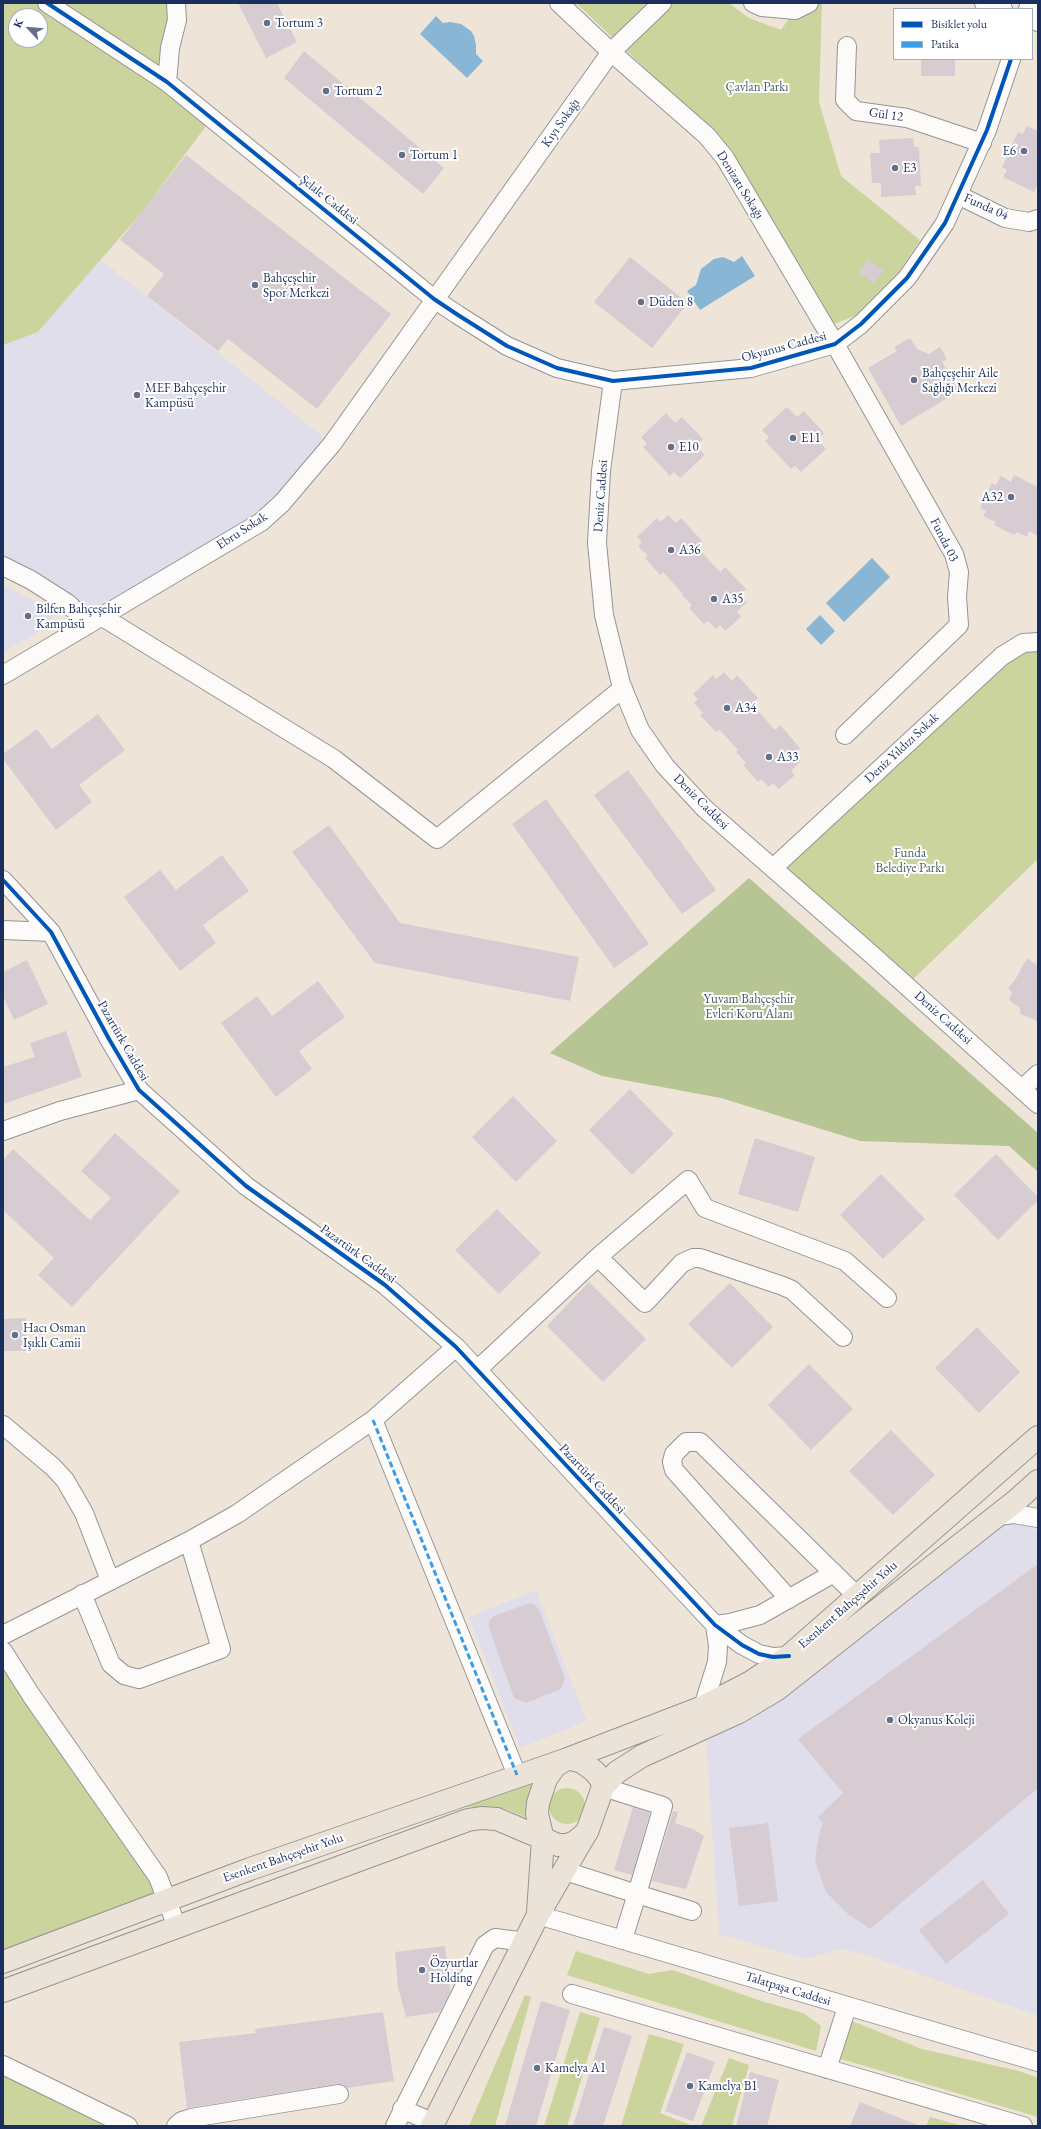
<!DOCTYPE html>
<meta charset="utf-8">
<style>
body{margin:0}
#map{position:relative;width:1041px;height:2129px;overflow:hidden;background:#eee5d8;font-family:"EB Garamond",serif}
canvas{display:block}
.frame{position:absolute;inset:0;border:4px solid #1b2f5e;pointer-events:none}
.legend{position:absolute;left:893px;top:8px;width:140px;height:52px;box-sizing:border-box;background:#fff;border:1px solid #a4acbf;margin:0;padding:5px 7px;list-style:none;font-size:12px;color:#1b2f5e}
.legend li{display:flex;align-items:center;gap:8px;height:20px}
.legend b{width:20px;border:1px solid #a4acbf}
.north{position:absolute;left:8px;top:8px;width:40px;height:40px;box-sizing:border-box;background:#fff;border:1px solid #a4acbf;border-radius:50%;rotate:296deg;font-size:11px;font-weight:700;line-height:16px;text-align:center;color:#1b2f5e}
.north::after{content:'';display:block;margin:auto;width:14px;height:18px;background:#656f89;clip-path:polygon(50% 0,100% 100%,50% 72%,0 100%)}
</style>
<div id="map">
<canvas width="1041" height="2129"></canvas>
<div class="frame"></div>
<ul class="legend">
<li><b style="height:5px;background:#0057b8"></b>Bisiklet yolu</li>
<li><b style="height:5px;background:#3b9de6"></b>Patika</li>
</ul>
<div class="north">K</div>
</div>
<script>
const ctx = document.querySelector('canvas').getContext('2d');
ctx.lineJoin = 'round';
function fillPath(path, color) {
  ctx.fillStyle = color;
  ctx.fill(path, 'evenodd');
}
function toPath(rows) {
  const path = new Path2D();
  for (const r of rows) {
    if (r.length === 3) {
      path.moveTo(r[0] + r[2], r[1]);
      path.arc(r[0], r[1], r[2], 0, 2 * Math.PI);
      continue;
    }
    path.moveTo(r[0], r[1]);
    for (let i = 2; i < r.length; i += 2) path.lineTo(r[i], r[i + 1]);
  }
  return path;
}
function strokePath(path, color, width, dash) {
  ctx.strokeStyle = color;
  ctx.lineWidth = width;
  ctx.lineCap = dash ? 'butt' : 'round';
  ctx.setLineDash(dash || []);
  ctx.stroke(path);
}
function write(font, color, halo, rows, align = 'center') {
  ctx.font = font + ' "EB Garamond",serif';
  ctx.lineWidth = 4;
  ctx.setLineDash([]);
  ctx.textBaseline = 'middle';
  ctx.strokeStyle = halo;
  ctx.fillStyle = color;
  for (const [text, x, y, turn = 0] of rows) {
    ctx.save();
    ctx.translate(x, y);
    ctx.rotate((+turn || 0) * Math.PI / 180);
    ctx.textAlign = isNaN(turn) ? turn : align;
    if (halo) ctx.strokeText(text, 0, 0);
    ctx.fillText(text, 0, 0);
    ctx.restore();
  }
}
const built = toPath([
 [101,260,332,444,282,503,89,623,3,566,3,345,38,332],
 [3,585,52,610,54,623,3,652],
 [1011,1523,1028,1526,1038,1532,1038,2016,866,1955,843,1949,805,1959,719,1934,706,1741,779,1699,1003,1525],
 [536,1590,587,1721,520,1748,469,1617]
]);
const green = toPath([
 [3,3,176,3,167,82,212,118,142,212,38,332,3,345],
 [16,16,40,16,40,40,16,40],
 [576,3,729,3,749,18,781,30,795,10,809,3,822,3,819,102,841,176,920,240,886,291,867,311,834,324,725,144],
 [1038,642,1038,859,906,986,773,868,1002,656],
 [3,1652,168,1900,3,1962],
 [540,1775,527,1818,503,1808,460,1807],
 [567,1806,18],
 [576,1951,649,1974,673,1970,761,2001,803,2013,821,2026,816,2051,567,1975],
 [525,1995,531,1997,495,2126,469,2126],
 [580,2012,600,2018,567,2126,544,2126],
 [852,2021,922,2049,1019,2071,1038,2078,1038,2117,841,2059],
 [649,2034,684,2044,660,2113,693,2126,621,2126],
 [729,2058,749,2065,732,2126,701,2126],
 [3,2065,125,2126,3,2126],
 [930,2117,963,2126,926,2126]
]);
const forest = toPath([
 [749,878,1038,1133,1038,1172,1009,1146,860,1141,721,1098,602,1076,550,1053]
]);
const water = toPath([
 [436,16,443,23,450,22,461,24,471,31,474,36,476,45,476,54,483,61,467,78,420,34],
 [742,256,755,276,700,310,687,291,696,285,701,269,714,259,723,257,734,262],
 [872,558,890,577,844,622,826,603],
 [820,615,835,631,821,645,806,629]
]);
const building = toPath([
 [238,3,277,3,297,42,266,58],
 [304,51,444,168,423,194,284,78],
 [921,59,955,59,955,76,921,76],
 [1027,126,1038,131,1038,183,1034,192,1003,177,1007,170,1002,167,1018,132,1023,134],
 [913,138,914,147,919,147,921,186,915,186,916,195,881,197,881,183,872,183,870,153,880,153,879,140],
 [186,155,391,314,317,409,228,339,218,351,147,296,164,274,120,240],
 [630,257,688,303,652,348,594,302],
 [868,259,884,270,874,284,859,273],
 [910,338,917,349,929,354,940,347,947,359,942,362,959,391,901,426,868,368,897,351,894,347],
 [787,407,797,417,804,411,824,433,817,439,826,449,801,472,795,466,791,469,765,441,769,437,762,430],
 [666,413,675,423,682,417,703,439,696,446,705,455,680,478,674,472,670,476,643,447,647,444,641,437],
 [1014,475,1038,487,1038,536,1029,531,1027,537,1017,532,1014,535,994,525,996,522,983,516,986,511,980,508,992,483,996,485,1001,476,1011,482],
 [668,515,676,523,681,518,702,541,696,546,720,572,725,567,746,589,740,595,747,602,737,612,741,617,725,631,720,625,716,629,708,621,704,624,689,608,692,605,682,595,683,594,663,572,660,575,645,558,648,556,638,546,642,542,637,537,657,518,660,522],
 [724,672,732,681,737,675,758,698,752,704,775,730,780,725,800,748,794,754,801,761,791,771,795,775,779,789,773,783,769,787,761,779,758,782,743,765,746,763,736,752,738,750,719,729,716,732,700,715,703,713,694,703,698,699,693,694,713,675,716,679],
 [98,714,125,750,79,785,92,802,56,830,3,759,3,754,37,729,52,749],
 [628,770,716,890,682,914,594,795],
 [546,799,649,944,614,968,512,824],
 [329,825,400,923,579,957,570,1001,375,963,292,852],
 [222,855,249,891,203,925,216,943,180,971,124,897,160,870,176,890],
 [1027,958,1038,966,1038,1021,1020,1014,1020,1008,1009,1000,1012,992,1008,988,1015,980],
 [27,960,48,1004,14,1020,3,996,3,972],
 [318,981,345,1017,299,1051,312,1069,276,1097,221,1023,257,996,272,1016],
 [66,1031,82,1077,3,1104,3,1067,35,1057,30,1043],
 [630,1089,674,1134,632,1175,589,1130],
 [513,1096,557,1141,516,1182,472,1137],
 [115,1133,180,1191,72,1307,38,1275,54,1258,3,1210,3,1160,13,1149,90,1220,111,1198,81,1171],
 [755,1138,815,1157,798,1212,738,1194],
 [996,1154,1038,1197,1038,1200,998,1240,954,1195],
 [881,1174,925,1219,883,1259,840,1215],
 [497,1209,541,1253,499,1294,455,1250],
 [589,1282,646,1339,603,1382,547,1326],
 [730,1283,773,1327,732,1368,688,1324],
 [26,1318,26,1351,3,1351,3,1319],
 [977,1327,1020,1372,979,1413,935,1368],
 [809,1364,853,1409,811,1450,768,1405],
 [891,1430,935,1475,893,1515,849,1471],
 [1038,1564,1038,1788,870,1929,848,1914,826,1892,815,1860,819,1835,823,1823,818,1817,843,1793,798,1739],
 [530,1603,535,1605,539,1610,565,1678,561,1689,526,1703,514,1698,489,1628,489,1621,494,1616],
 [633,1807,650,1813,632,1875,614,1870],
 [673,1811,678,1812,675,1823,693,1829,704,1836,686,1889,652,1881],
 [768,1823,778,1901,739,1906,729,1828],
 [983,1880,1009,1914,946,1964,919,1930],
 [445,1946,450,1992,440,2012,406,2017,398,1987,395,1952],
 [541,2001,570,2010,536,2126,505,2126],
 [383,2012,394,2081,347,2088,343,2084,337,2084,187,2108,179,2042,256,2033,255,2029],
 [604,2027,632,2036,603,2126,573,2126],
 [687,2052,715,2062,693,2121,665,2111],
 [750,2072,779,2080,767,2126,736,2126],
 [860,2102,918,2125,918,2126,850,2126]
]);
const minor = toPath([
 [47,3,167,82,434,299,458,315,507,346,557,368,613,381,751,368,835,344,861,324,907,278,945,223,987,130,1011,59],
 [559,3,611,52,707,136,725,158,835,344,954,554,959,572,957,597,959,625,845,735],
 [753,3,762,7,795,10,809,3],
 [984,3,1003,9],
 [1028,9,1030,3],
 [1032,19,1038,22],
 [847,46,845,100,856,111,907,118,982,143],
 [167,82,170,48,177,20,176,3],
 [958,195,1005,218,1029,222,1038,219],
 [613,381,601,471,597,543,604,615,621,684,640,730,665,766,704,808,870,953,1038,1104],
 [3,566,31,580,67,603,89,623],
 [101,616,334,759,437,839,623,688],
 [3,675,261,522,282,503,332,444,611,52,662,3],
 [773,868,1002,656,1023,643,1038,642],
 [3,880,51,932,109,1039,139,1090,246,1186,385,1285,456,1347,715,1625,742,1645,759,1654,773,1657,789,1656],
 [3,930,51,932],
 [1022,1089,1038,1074],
 [3,1131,60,1111,139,1090],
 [598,1257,645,1303,682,1263,693,1258,700,1258,783,1286,792,1290,843,1337],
 [477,1370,598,1257,688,1180,705,1208,845,1261,887,1298],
 [373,1420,517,1775],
 [3,1425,53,1467,65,1480,84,1513,110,1580],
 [998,1516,1014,1514,1038,1518],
 [82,1594,111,1664,124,1675,139,1679,221,1649,189,1541],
 [789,1599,674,1470,672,1462,674,1454,686,1442,700,1442,858,1597],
 [715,1625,730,1623,760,1615,834,1573],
 [3,1635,189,1541,237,1514,373,1420,456,1347],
 [3,1651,31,1695,158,1877,177,1927],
 [703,1707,717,1662,718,1646,715,1625],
 [603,1787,663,1806,637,1894,692,1911],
 [565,1871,637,1894,623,1939],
 [538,1915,1038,2062],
 [572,1994,1023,2126],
 [3,2065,128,2126],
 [827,2069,847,2007],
 [402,2109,434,2123],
 [176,2126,182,2121,191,2118,339,2094],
 [395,2126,485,1945,495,1938,526,1942]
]);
const major = toPath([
 [538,1912,543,1839,537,1814,538,1803,546,1779,555,1766,565,1760,571,1759,582,1762,594,1771,601,1779,603,1787],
 [3,1962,250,1869,565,1760,703,1707,751,1682,789,1656,1038,1437],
 [3,1991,468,1820,481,1818,497,1819,558,1845,567,1845,575,1842,587,1832,603,1787,617,1772,642,1756,739,1712,776,1690,1017,1500,1038,1481],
 [432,2126,538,1915,586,1833]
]);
const quiet = toPath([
 [373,1420,517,1775]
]);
const cycleway = toPath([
 [47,3,167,82,434,299,458,315,507,346,557,368,613,381,751,368,835,344,861,324,907,278,945,223,987,130,1011,59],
 [3,880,51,932,109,1039,139,1090,246,1186,385,1285,456,1347,715,1625,742,1645,759,1654,773,1657,789,1656]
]);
const markers = [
 [267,23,4,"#656f89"],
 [326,91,4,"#656f89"],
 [1024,151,4,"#656f89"],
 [402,155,4,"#656f89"],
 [895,168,4,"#656f89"],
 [255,285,4,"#656f89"],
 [641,302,4,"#656f89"],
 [914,380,4,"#656f89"],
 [137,395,4,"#656f89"],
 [793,438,4,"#656f89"],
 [671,447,4,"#656f89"],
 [1011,497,4,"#656f89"],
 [671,550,4,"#656f89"],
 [714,599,4,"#656f89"],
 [28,616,4,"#656f89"],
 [727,708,4,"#656f89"],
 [769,757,4,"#656f89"],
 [15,1335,4,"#656f89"],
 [890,1720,4,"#656f89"],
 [422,1970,4,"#656f89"],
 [537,2068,4,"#656f89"],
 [690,2086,4,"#656f89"]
];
const poiNames = [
 ["Tortum 3",275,23],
 ["Tortum 2",334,91],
 ["E6",1016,151,"right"],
 ["Tortum 1",410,155],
 ["E3",903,168],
 ["Bahçeşehir",263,278],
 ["Spor Merkezi",263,293],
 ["Düden 8",649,302],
 ["Bahçeşehir Aile",922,373],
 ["Sağlığı Merkezi",922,388],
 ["MEF Bahçeşehir",145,388],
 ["Kampüsü",145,403],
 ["E11",801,438],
 ["E10",679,447],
 ["A32",1003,497,"right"],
 ["A36",679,550],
 ["A35",722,599],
 ["Bilfen Bahçeşehir",36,609],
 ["Kampüsü",36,624],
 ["A34",735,708],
 ["A33",777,757],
 ["Hacı Osman",23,1328],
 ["Işıklı Camii",23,1343],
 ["Okyanus Koleji",898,1720],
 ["Özyurtlar",430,1963],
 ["Holding",430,1978],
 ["Kamelya A1",545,2068],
 ["Kamelya B1",698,2086]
];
const parkNames = [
 ["Çavlan Parkı",757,87],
 ["Funda",910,853],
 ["Belediye Parkı",910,868],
 ["Yuvam Bahçeşehir",749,999],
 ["Evleri Koru Alanı",749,1014]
];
const streetNames = [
 ["Gül 12",886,115,8],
 ["Kıyı Sokağı",561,123,-55],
 ["Denizatı Sokağı",740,185,58],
 ["Şelale Caddesi",329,200,39],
 ["Funda 04",986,207,24],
 ["Okyanus Caddesi",784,347,-15],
 ["Deniz Caddesi",601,496,-86],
 ["Ebru Sokak",242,531,-33],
 ["Funda 03",944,540,63],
 ["Deniz Yıldızı Sokak",902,748,-43],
 ["Deniz Caddesi",701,802,45],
 ["Deniz Caddesi",943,1018,42],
 ["Pazartürk Caddesi",123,1041,60],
 ["Pazartürk Caddesi",358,1254,36],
 ["Pazartürk Caddesi",592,1479,47],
 ["Esenkent Bahçeşehir Yolu",848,1605,-41],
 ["Esenkent Bahçeşehir Yolu",283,1858,-19],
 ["Talatpaşa Caddesi",788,1989,17]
];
fillPath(built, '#e0deea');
fillPath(green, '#cbd49c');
fillPath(forest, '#b7c595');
fillPath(water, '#88b6d4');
fillPath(building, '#d6ccd2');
strokePath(minor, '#959495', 20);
strokePath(major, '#959495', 24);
strokePath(minor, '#fcfbf9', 18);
strokePath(major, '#ebe3d8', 22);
strokePath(quiet, '#3b9de6', 3, [6, 3]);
strokePath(cycleway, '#0057b8', 4);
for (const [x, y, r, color] of markers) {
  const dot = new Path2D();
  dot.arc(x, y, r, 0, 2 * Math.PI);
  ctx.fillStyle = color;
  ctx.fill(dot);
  strokePath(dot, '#fff', 1.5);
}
write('13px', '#1b2f5e', '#fff', poiNames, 'left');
write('13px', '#475c62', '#fff', parkNames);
write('13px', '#1b2f5e', '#fff', streetNames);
</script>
